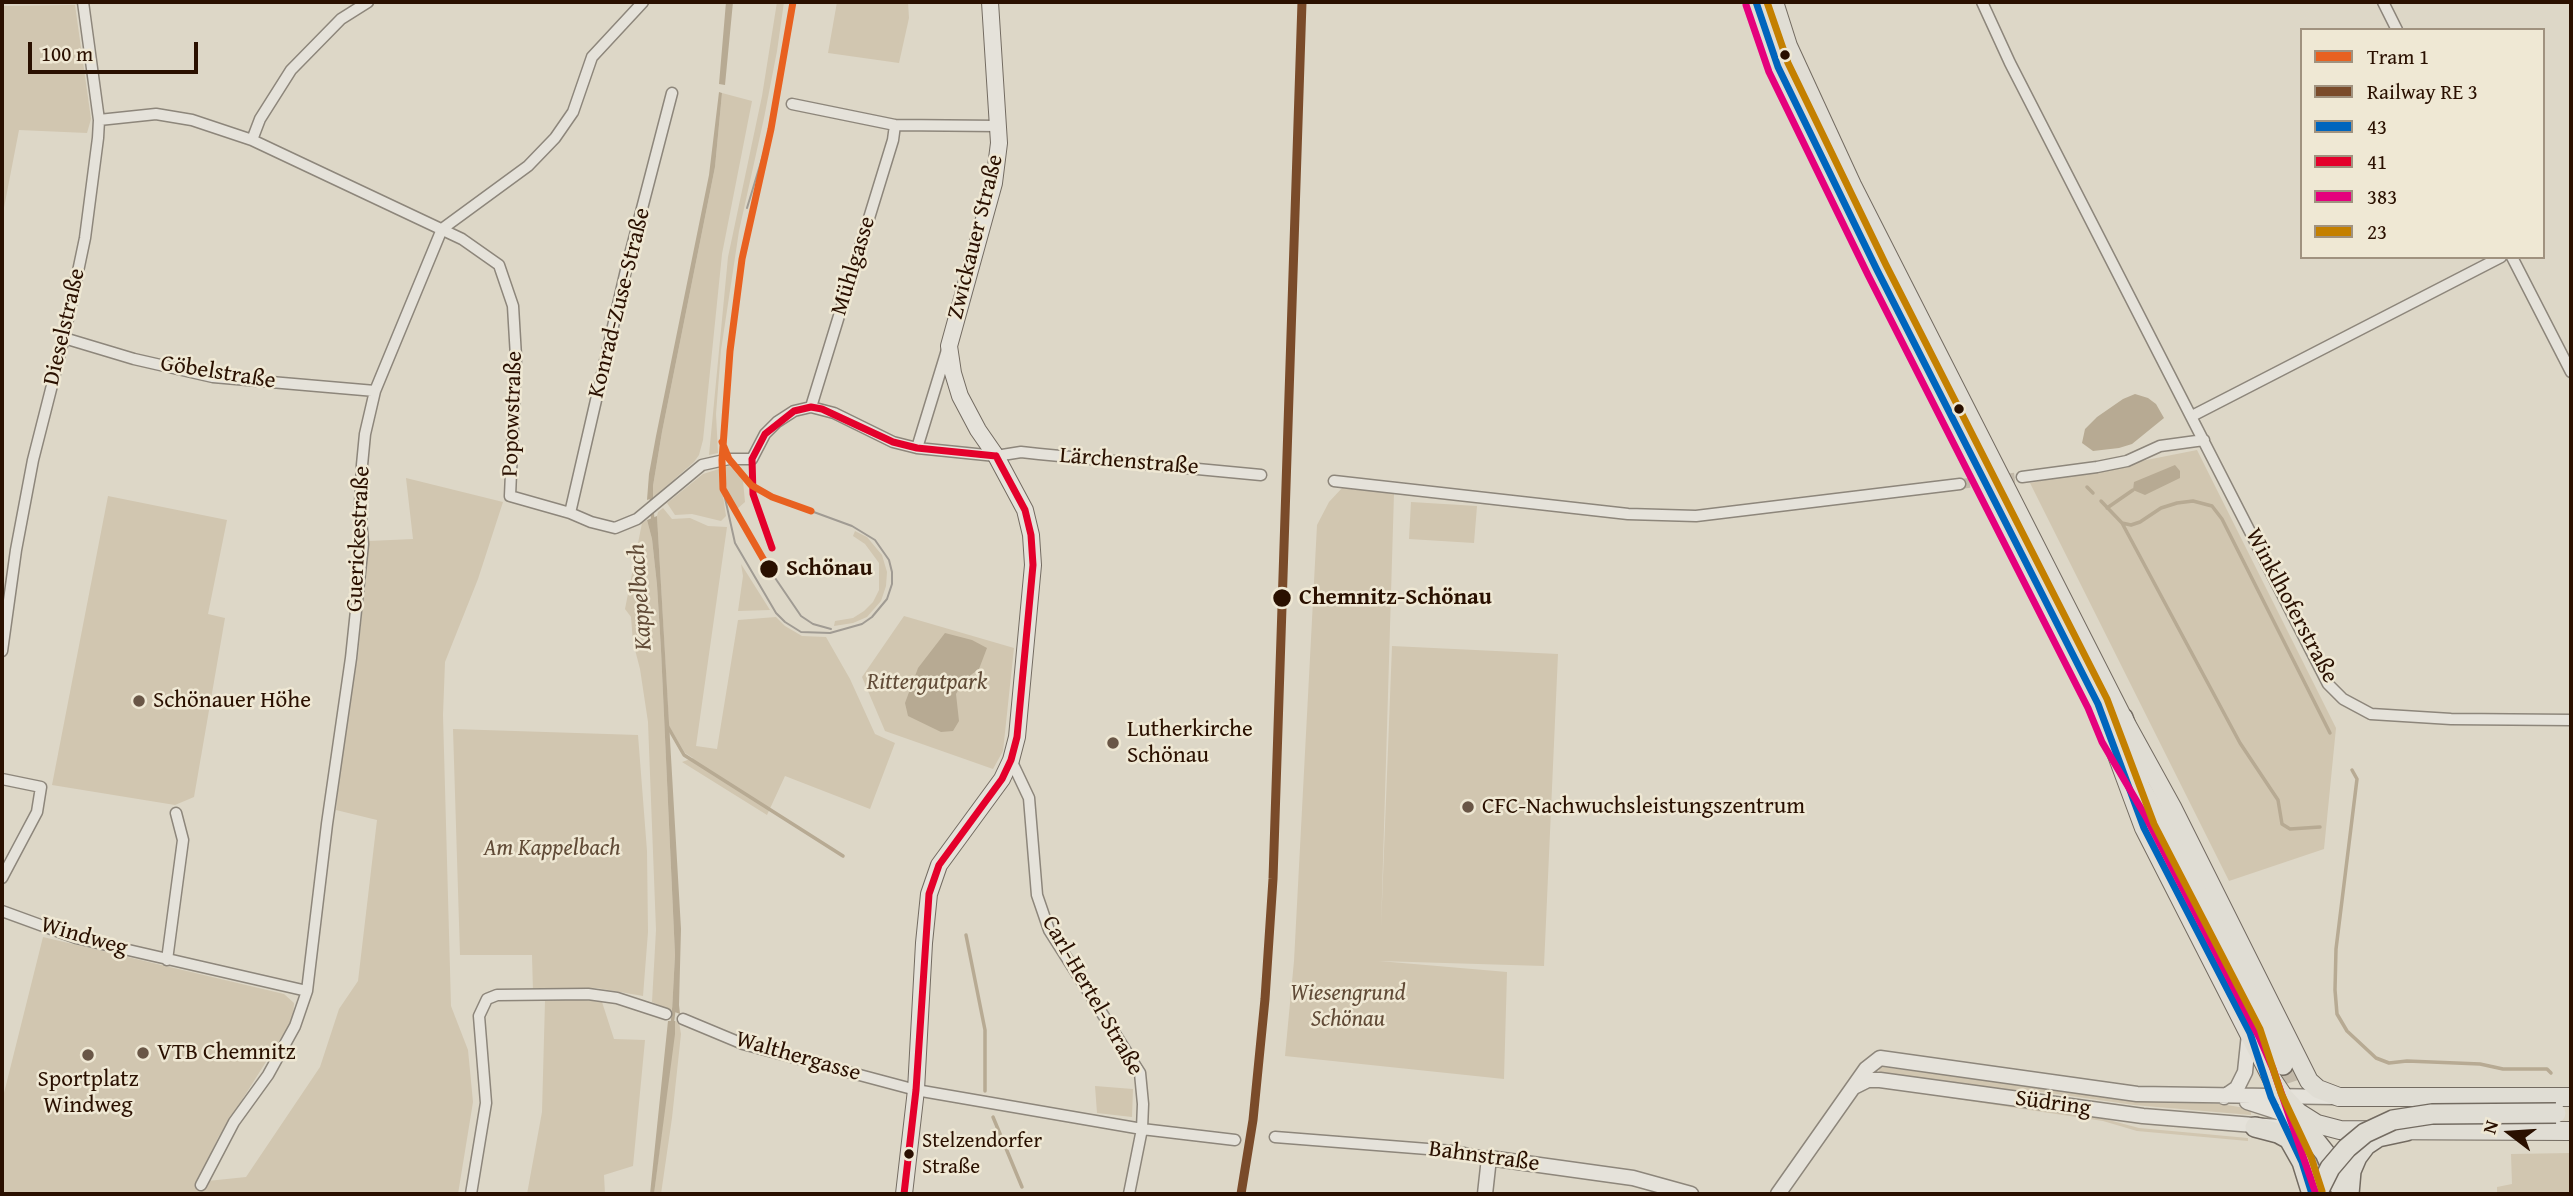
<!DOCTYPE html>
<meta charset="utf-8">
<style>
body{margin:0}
#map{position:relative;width:2573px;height:1196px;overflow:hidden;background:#ddd7c7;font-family:"Gentium Book Plus",serif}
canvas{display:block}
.frame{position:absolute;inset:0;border:4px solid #2a1000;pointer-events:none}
.legend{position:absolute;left:2300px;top:28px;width:245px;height:231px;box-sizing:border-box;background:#efe8d4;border:2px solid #a0927f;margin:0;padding:9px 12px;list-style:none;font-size:21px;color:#2a1000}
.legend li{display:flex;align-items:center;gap:14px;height:35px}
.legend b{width:35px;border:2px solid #a0927f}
.north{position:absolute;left:2475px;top:1098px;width:70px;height:70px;-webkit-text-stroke:5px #efe8d4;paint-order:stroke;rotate:287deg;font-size:19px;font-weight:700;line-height:28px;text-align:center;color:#2a1000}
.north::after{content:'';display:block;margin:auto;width:24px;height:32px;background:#2a1000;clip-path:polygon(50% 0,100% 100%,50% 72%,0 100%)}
.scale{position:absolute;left:28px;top:42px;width:170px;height:32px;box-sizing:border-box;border:4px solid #2a1000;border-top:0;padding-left:9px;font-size:21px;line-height:24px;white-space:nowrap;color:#2a1000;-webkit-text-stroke:5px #efe8d4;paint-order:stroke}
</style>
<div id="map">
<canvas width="2573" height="1196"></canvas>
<div class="frame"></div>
<ul class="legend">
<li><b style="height:9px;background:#e86120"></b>Tram 1</li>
<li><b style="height:9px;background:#7a4b2a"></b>Railway RE 3</li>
<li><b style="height:9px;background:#0065bd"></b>43</li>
<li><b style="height:9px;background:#e4002b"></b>41</li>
<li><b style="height:9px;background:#e5007d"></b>383</li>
<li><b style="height:9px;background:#c48000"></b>23</li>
</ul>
<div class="north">N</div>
<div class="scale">100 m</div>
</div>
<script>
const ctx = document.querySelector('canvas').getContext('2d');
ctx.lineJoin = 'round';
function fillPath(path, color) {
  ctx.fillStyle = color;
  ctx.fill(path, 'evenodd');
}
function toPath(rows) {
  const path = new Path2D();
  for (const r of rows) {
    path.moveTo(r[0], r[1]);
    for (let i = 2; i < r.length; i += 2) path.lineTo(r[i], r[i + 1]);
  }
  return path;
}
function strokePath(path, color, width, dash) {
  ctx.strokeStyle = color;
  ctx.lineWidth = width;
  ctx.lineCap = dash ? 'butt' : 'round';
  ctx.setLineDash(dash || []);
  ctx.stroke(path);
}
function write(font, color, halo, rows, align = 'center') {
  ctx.font = font + ' "Gentium Book Plus",serif';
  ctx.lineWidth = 5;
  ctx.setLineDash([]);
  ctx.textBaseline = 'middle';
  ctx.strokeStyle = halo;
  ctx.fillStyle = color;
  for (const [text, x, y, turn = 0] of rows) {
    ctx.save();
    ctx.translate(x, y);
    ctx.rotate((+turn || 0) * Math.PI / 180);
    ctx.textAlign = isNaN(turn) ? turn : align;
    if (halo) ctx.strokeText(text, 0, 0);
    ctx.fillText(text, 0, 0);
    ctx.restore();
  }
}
const green = toPath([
 [777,2,784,2,777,51,764,118,739,231,721,350,716,414,718,453,709,455,728,257,762,96],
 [837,2,908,2,909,18,899,63,828,53],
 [75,5,91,119,87,133,19,130,2,218,2,6],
 [722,93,752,101,722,254,703,440,699,455,694,462,653,498,653,486,662,432,715,167],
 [2197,450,2336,728,2324,849,2229,881,2030,483],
 [730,466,743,481,745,502,737,509,728,494,725,478,724,467],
 [719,469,726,516,721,521,692,514,675,515,667,503,703,474],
 [406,478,503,502,478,579,445,662,443,715,451,1006,468,1050,473,1102,458,1194,2,1194,2,1101,43,937,284,994,294,1003,293,1019,218,1138,198,1182,246,1177,320,1067,339,1009,358,981,377,820,336,810,343,737,358,655,369,541,413,539],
 [1342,488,1394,493,1381,928,1392,646,1558,654,1544,966,1379,961,1507,972,1504,1079,1285,1056,1294,961,1317,525,1329,502],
 [108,496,227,520,208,614,225,618,194,797,175,805,52,785],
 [1411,502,1477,506,1474,543,1409,539],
 [663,508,672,519,690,518,708,526,727,527,696,746,717,749,738,620,776,617,785,626,802,636,826,637,850,679,875,734,895,743,870,809,785,776,767,815,682,762,693,758,685,753,669,726,657,516,658,512],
 [647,520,652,539,657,585,661,650,675,955,672,1011,652,1002,656,930,648,722,640,669,633,642,631,617,625,609,642,523],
 [855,531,867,537,882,555,887,572,886,586,881,601,867,617,853,623,834,626,835,621,853,618,864,611,873,602,879,590,879,563,865,544,853,536],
 [741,564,770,610,738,611,743,576],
 [904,616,1014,648,1003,751,993,769,885,731,862,677],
 [453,729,638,735,647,851,648,932,643,996,597,988,533,992,532,955,460,955],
 [572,999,602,1002,614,1039,645,1040,633,1166,604,1175,605,1194,527,1194,542,1112,545,1001],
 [675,1021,679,1022,681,1034,672,1118,661,1194,654,1194],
 [1882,1067,2136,1100,2221,1104,2251,1109,2251,1115,2134,1105,2043,1092,1998,1090,1880,1073,1878,1069],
 [1095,1086,1133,1089,1132,1117,1097,1113],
 [1949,1098,1971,1098,2105,1119,2139,1128,2248,1138,2248,1141,2137,1131,2103,1121],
 [2571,1153,2571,1194,2497,1194,2497,1187,2512,1184,2511,1154]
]);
const water = toPath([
 [726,2,733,2,725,85,719,84],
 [719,92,722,93,715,167,662,432,653,486,653,498,647,500,649,474,656,436,709,175],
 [2135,394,2148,398,2156,404,2164,418,2132,444,2119,448,2093,451,2082,443,2085,429,2097,417,2123,399],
 [2175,465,2180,471,2180,478,2145,495,2133,490,2134,482],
 [657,516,681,929,679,1005,680,1014,672,1011,675,955,661,650,657,585,652,539,647,520],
 [945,633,972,640,987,648,979,669,964,680,956,694,959,721,953,731,941,732,908,716,905,703,918,668],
 [668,1021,675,1021,675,1034,654,1194,650,1194]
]);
const stream = toPath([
 [2087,487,2093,493],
 [651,495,653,523],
 [2101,501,2122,523,2131,525,2140,522,2161,508,2177,503,2193,501,2212,506,2222,519,2330,733],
 [2107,508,2133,490],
 [2122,523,2240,743,2278,800,2282,824,2290,829,2320,827],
 [668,727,684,755,843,856],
 [2352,770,2357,779,2336,949,2335,990,2337,1014,2347,1031,2376,1058,2389,1063,2407,1061,2480,1064,2503,1069,2547,1069,2551,1073],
 [966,935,985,1030,985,1091],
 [672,1025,674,1009],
 [993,1117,1022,1187]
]);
const minorTunnel = toPath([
 [1960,484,2022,477]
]);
const trunkTunnel = toPath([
 [2283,1065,2327,1193]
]);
const minor = toPath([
 [1982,2,2010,63,2328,684,2343,699,2371,714,2451,719,2571,720],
 [2383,2,2397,30],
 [792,104,895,125,999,126],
 [99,120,156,114,192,120,252,140,462,239,499,265,513,306,516,357,510,496,570,513,591,522,615,528,637,519,702,465,729,459,752,459,765,434,777,422,794,411,811,407,834,413,893,442,917,448,996,456,1021,452,1039,454,1261,475],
 [252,140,260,119,291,70,341,19,368,2],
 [2512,257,2571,372],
 [64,338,134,359,213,377,375,391],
 [811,407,893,140,895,125],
 [2192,416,2501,257],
 [917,448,947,350],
 [2022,477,2097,467,2127,461,2160,446,2204,440],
 [1334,481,1628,514,1696,516,1960,484],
 [570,513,626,270,672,93],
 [2,651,16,550,33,460,64,338,85,238,98,138,99,120,83,2],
 [1011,760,1029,798,1037,895,1049,930,1140,1073,1143,1104,1142,1129,1129,1194],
 [2,779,41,787,37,812,2,878],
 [2,911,76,938,307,991],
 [167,960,183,840,176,813],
 [683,1019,743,1044,916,1090,1142,1129,1235,1140],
 [1275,1137,1453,1151,1489,1158],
 [201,1185,234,1122,268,1075,295,1026,307,991,327,824,351,658,363,544,360,505,362,465,365,434,375,391,442,229,528,166,555,138,573,112,592,57,643,2],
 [471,1194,486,1103,479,1016,487,999,497,995,588,994,617,998,666,1014]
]);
const tertiary = toPath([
 [1854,1087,1868,1080,1880,1080,2143,1116,2315,1130],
 [2224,1097,2237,1088,2245,1072,2249,1034],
 [2247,1102,2278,1112,2304,1129],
 [1485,1194,1489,1158,1633,1178,1691,1194],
 [1778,1194,1866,1069,1880,1058,2137,1094,2334,1097]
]);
const secondary = toPath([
 [904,1194,916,1090,924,943,929,894,939,865,1002,779,1011,760,1017,737,1033,565,1031,535,1025,510,996,456,978,430,960,396,953,373,949,346,994,183,999,143,990,2]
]);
const primary = toPath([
 [1756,2,1778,67,1877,270,2098,704,2144,828,2272,1079,2284,1097,2298,1112,2317,1124,2340,1130,2571,1131],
 [1774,2,1788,46,1852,185,2123,718,2172,807,2309,1081,2318,1089,2339,1097,2571,1097]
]);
const trunk = toPath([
 [2123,718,2143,775],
 [2111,737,2155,812,2228,952,2283,1065],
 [2255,1127,2278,1133,2289,1139,2302,1162,2312,1194],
 [2306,1129,2325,1153,2343,1194],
 [2349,1194,2351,1171,2357,1157,2366,1145,2378,1137,2406,1131]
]);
const tram = toPath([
 [747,208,771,129],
 [723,489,735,543,776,613,785,622,801,632,830,633,862,624,872,617,887,599,892,584,892,572,889,560,875,540,852,526,811,511],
 [769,569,801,616,813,624,831,629]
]);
const trunkBridge = toPath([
 [2317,1194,2330,1168,2347,1148,2365,1133,2393,1120,2432,1114,2556,1113]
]);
const bus1 = toPath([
 [1756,2,1778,67,1877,270,2098,704,2144,828,2250,1033,2271,1097,2302,1162,2312,1194]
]);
const bus2 = toPath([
 [772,548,753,494,752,459,765,434,794,411,811,407,822,409,893,442,917,448,996,456],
 [904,1194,916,1090,929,894,939,865,1002,779,1011,760,1017,737,1033,565,1031,535,1025,510,996,456]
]);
const bus3 = toPath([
 [1746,5,1769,72,1868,275,2088,708,2102,742,2146,817,2260,1039,2273,1069,2316,1194]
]);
const bus4 = toPath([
 [1767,2,1788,63,1886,265,2107,699,2154,824,2260,1029,2281,1093,2311,1157,2322,1191]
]);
const rail1 = toPath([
 [1241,1194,1253,1120,1265,999,1273,879,1302,2]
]);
const tram1 = toPath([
 [722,442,729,459,751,485,772,497,811,511],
 [769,569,723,489,722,460,730,351,742,259,771,129,793,2]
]);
const markers = [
 [1785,55,6,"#2a1000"],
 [1959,409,6,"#2a1000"],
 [769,569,10,"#2a1000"],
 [1282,598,10,"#2a1000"],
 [139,701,7,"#695646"],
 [1113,743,7,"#695646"],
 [1468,807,7,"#695646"],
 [143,1053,7,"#695646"],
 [88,1055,7,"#695646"],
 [909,1154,6,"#2a1000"]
];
const busNames = [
 ["Stelzendorfer",922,1142],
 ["Straße",922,1168]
];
const streetNames = [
 ["Zwickauer Straße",976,237,-76],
 ["Mühlgasse",854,266,-73],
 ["Konrad-Zuse-Straße",620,303,-76],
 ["Dieselstraße",65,327,-77],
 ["Göbelstraße",218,373,9],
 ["Popowstraße",513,414,-88],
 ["Lärchenstraße",1129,462,5],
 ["Guerickestraße",359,539,-87],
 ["Winklhoferstraße",2291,606,62],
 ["Windweg",84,937,16],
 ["Carl-Hertel-Straße",1092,996,60],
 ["Walthergasse",798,1057,16],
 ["Südring",2053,1104,8],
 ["Bahnstraße",1484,1157,8]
];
const stopNames = [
 ["Schönau",786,569],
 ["Chemnitz-Schönau",1299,598]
];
const parkNames = [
 ["Rittergutpark",927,683],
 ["Am Kappelbach",552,849],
 ["Wiesengrund",1348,994],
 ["Schönau",1348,1020]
];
const poiNames = [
 ["Schönauer Höhe",153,701],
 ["Lutherkirche",1127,730],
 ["Schönau",1127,756],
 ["CFC-Nachwuchsleistungszentrum",1482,807],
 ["VTB Chemnitz",157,1053],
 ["Sportplatz",88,1080,"center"],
 ["Windweg",88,1106,"center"]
];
const waterNames = [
 ["Kappelbach",641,597,-94]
];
fillPath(green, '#d1c6b0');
fillPath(water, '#b7aa93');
strokePath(stream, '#b7aa93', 3.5);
strokePath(minorTunnel, '#c2b9a9', 10, [10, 5]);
strokePath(trunkTunnel, '#c2b9a9', 19, [19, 10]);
strokePath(minor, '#8d867b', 13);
strokePath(tertiary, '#8d867b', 17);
strokePath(secondary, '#736b61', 18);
strokePath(primary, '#736b61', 20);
strokePath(trunk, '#736b61', 22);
strokePath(minor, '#e5e2da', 10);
strokePath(tertiary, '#e5e2da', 14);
strokePath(secondary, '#e5e2da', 16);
strokePath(primary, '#e0ddd4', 18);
strokePath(trunk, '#e0ddd4', 19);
strokePath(tram, '#a09b93', 2);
strokePath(trunkBridge, '#736b61', 22, []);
strokePath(trunkBridge, '#e0ddd4', 19);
strokePath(bus1, '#0065bd', 7);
strokePath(bus2, '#e4002b', 7);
strokePath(bus3, '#e5007d', 7);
strokePath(bus4, '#c48000', 7);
strokePath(rail1, '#7a4b2a', 9);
strokePath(tram1, '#e86120', 7);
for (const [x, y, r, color] of markers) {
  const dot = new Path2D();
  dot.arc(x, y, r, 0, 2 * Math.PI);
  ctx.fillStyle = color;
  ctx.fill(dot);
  strokePath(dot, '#efe8d4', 2.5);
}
write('21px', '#2a1000', '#efe8d4', busNames, 'left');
write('23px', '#2a1000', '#efe8d4', streetNames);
write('bold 23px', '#2a1000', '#efe8d4', stopNames, 'left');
write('italic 23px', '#614b37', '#efe8d4', parkNames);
write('23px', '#2a1000', '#efe8d4', poiNames, 'left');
write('italic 24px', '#624c38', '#efe8d4', waterNames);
</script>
